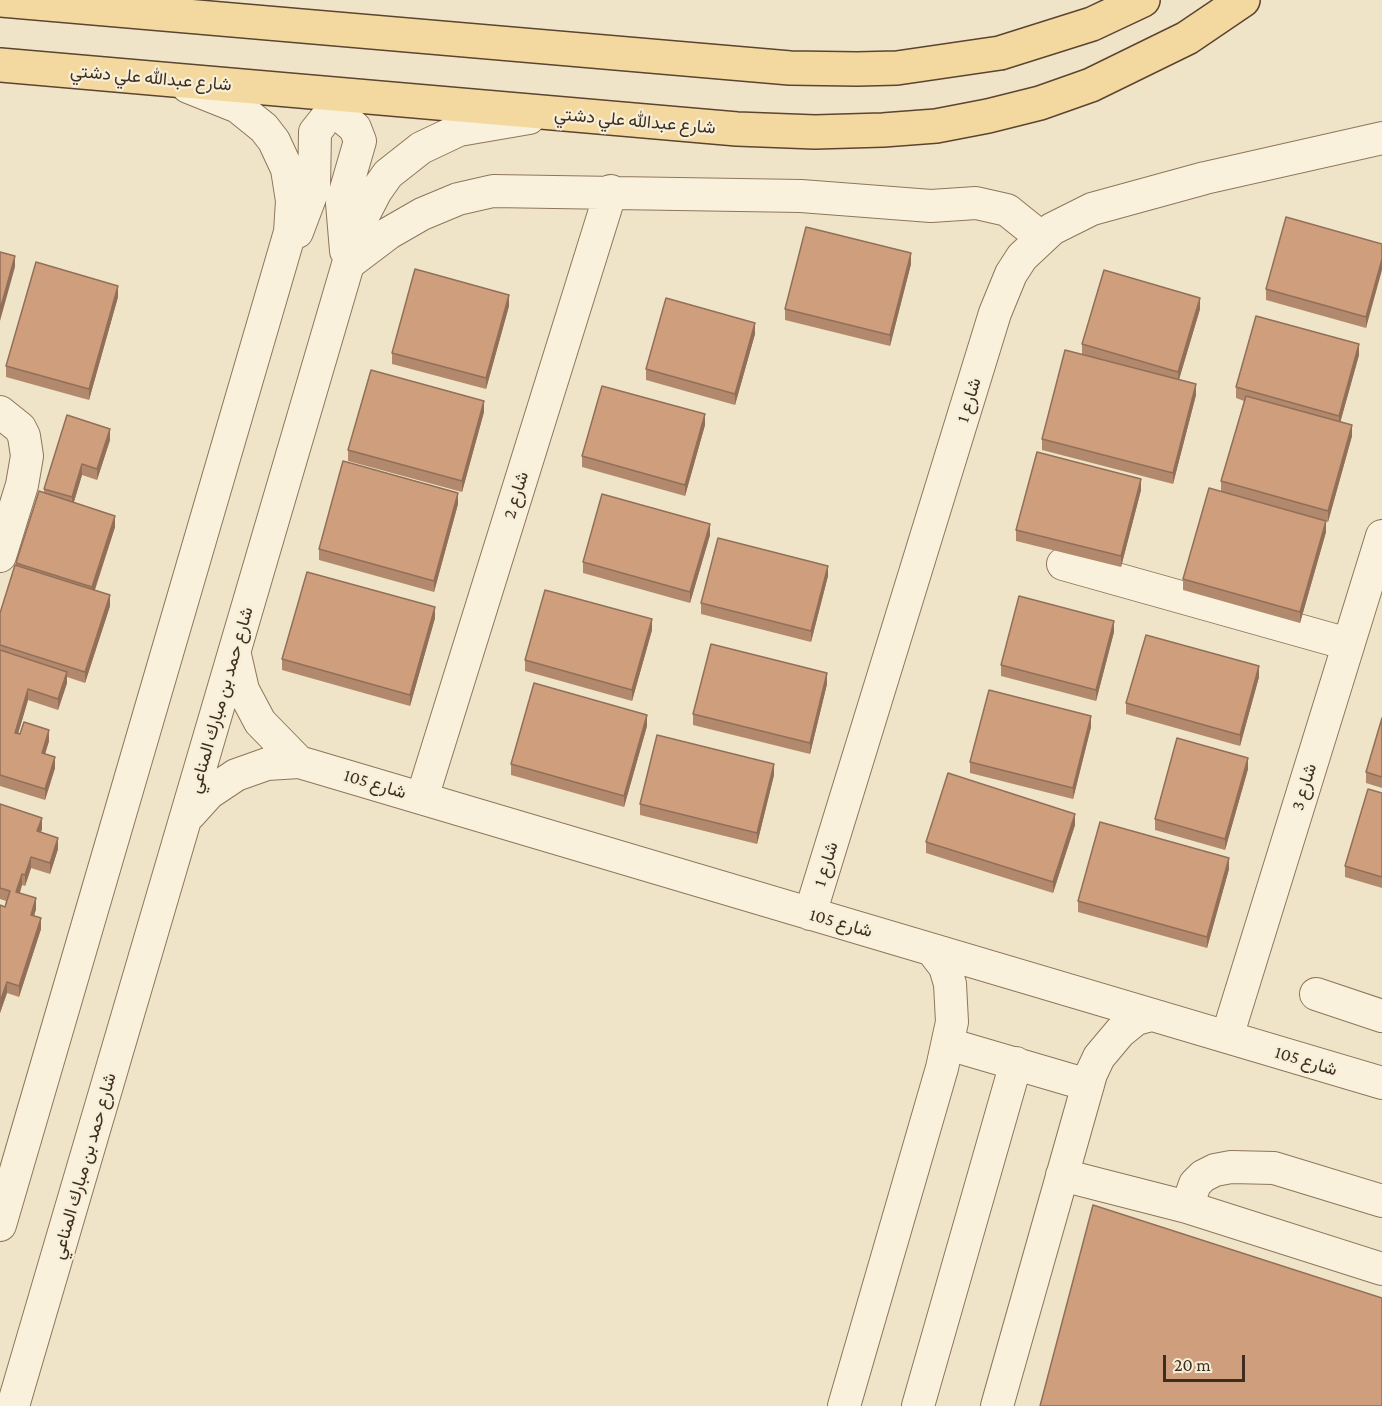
<!DOCTYPE html>
<meta charset="utf-8">
<style>
body{margin:0}
#map{position:relative;width:1382px;height:1406px;overflow:hidden;background:#f0e4c8;font-family:"Crimson Pro",serif}
canvas{display:block}
.scale{position:absolute;left:1163px;top:1355px;width:82px;height:27px;box-sizing:border-box;border:3px solid #3d2e20;border-top:0;padding-left:8px;font-size:18px;line-height:21px;white-space:nowrap;color:#3d2e20;-webkit-text-stroke:4px #f7eed8;paint-order:stroke}
</style>
<div id="map">
<canvas width="1382" height="1406"></canvas>
<div class="scale">20 m</div>
</div>
<script>
const ctx = document.querySelector('canvas').getContext('2d');
ctx.lineJoin = 'round';
function toPath(rows) {
  const path = new Path2D();
  for (const r of rows) {
    path.moveTo(r[0], r[1]);
    for (let i = 2; i < r.length; i += 2) path.lineTo(r[i], r[i + 1]);
  }
  return path;
}
function strokePath(path, color, width, dash) {
  ctx.strokeStyle = color;
  ctx.lineWidth = width;
  ctx.lineCap = dash ? 'butt' : 'round';
  ctx.setLineDash(dash || []);
  ctx.stroke(path);
}
function fillPath(path, color) {
  ctx.fillStyle = color;
  ctx.fill(path, 'evenodd');
}
function write(font, color, halo, rows, align = 'center') {
  ctx.font = font + ' "Crimson Pro",Vazirmatn,serif';
  ctx.lineWidth = 4.5;
  ctx.setLineDash([]);
  ctx.textBaseline = 'middle';
  ctx.strokeStyle = halo;
  ctx.fillStyle = color;
  for (const [text, x, y, turn = 0] of rows) {
    ctx.save();
    ctx.translate(x, y);
    ctx.rotate((+turn || 0) * Math.PI / 180);
    ctx.textAlign = isNaN(turn) ? turn : align;
    if (halo) ctx.strokeText(text, 0, 0);
    ctx.fillText(text, 0, 0);
    ctx.restore();
  }
}
const minor = toPath([
 [297,232,314,187,315,132,327,117,341,116,355,128,360,141,342,203,346,251],
 [348,264,389,233,422,214,458,199,493,191,801,196,931,206,976,203,1007,210,1042,238],
 [0,412,20,428,24,436,27,456,22,485,0,556],
 [1063,564,1348,644],
 [235,655,243,690,260,722,299,762],
 [422,798,611,191],
 [190,814,209,793,236,775,267,764,299,762,1382,1083],
 [810,914,995,313,1011,274,1022,257,1052,229,1092,209,1205,178,1382,138],
 [1316,994,1382,1016],
 [1227,1037,1382,536],
 [948,1044,1088,1085],
 [1062,1175,1187,1207,1382,1269],
 [1187,1207,1195,1184,1203,1176,1215,1170,1231,1167,1274,1168,1382,1201],
 [0,1225,290,232,292,201,287,169,274,141,264,128,238,107,188,87],
 [13,1406,361,220,376,191,388,174,421,148,459,130,529,118],
 [844,1406,942,1068,952,1022,950,984,945,967,932,950],
 [918,1406,1016,1063],
 [997,1406,1091,1074,1099,1057,1120,1032,1136,1019,1151,1015]
]);
const major = toPath([
 [0,0,790,68,857,69,897,68,1000,53,1092,24,1143,0],
 [0,65,737,129,815,132,883,130,936,126,988,116,1040,103,1091,85,1187,38,1243,0]
]);
const wall = toPath([
 [1382,244,1366,328,1266,300,1266,289],
 [911,264,890,346,785,320,785,309],
 [118,297,89,400,6,377,6,366],
 [509,306,486,389,392,364,392,353],
 [1200,309,1179,379,1196,395,1173,484,1042,450,1042,439,1082,354,1082,344],
 [755,334,735,405,646,380,646,369],
 [1359,355,1340,422,1352,436,1328,522,1326,521,1326,532,1300,623,1183,590,1183,579,1221,492,1221,481,1244,401,1236,398,1236,387],
 [484,412,462,492,348,461,348,450],
 [705,425,685,496,582,467,582,456],
 [110,440,97,480,82,475,74,502,115,527,95,590,110,606,85,683,67,677,67,683,58,710,28,700,18,734,49,741,45,754,55,768,45,800,0,786,0,613,16,563,44,493,44,489],
 [1141,490,1121,567,1016,541,1016,530],
 [458,504,434,592,319,560,319,549],
 [710,535,690,603,583,573,583,562],
 [828,576,811,642,701,614,701,603],
 [435,618,410,706,282,670,282,659],
 [652,630,632,701,525,671,525,660],
 [1114,632,1096,701,1001,676,1001,665],
 [1259,677,1240,746,1126,714,1126,703],
 [827,684,810,754,693,725,693,714],
 [1382,718,1382,788,1366,783,1366,772],
 [647,726,624,807,511,775,511,764],
 [1091,727,1073,799,970,773,970,762],
 [1248,769,1225,850,1155,830,1155,819],
 [774,775,757,844,640,815,640,804],
 [1382,793,1382,888,1345,877,1345,866],
 [0,804,42,829,41,832,58,849,50,874,31,868,25,886,22,885,20,893,36,909,34,916,41,929,19,997,7,993,0,1013,0,905,5,907,6,901,0,899],
 [1075,825,1053,893,926,853,926,842],
 [1229,869,1207,948,1078,912,1078,901]
]);
const shadedWall = toPath([
 [911,253,911,264,890,346,890,335],
 [15,256,15,267,0,321,0,310],
 [1382,259,1382,270,1366,328,1366,317],
 [118,286,118,297,89,400,89,389],
 [509,295,509,306,486,389,486,378],
 [1200,298,1200,309,1178,383,1178,372],
 [755,323,755,334,735,405,735,394],
 [1359,344,1359,355,1339,427,1339,416],
 [1196,384,1196,395,1173,484,1173,473],
 [484,401,484,412,462,492,462,481],
 [705,414,705,425,685,496,685,485],
 [1352,425,1352,436,1328,522,1328,511],
 [110,429,110,440,97,480,97,469],
 [82,464,82,475,72,508,72,497],
 [1141,479,1141,490,1121,567,1121,556],
 [458,493,458,504,434,592,434,581],
 [115,516,115,527,92,598,92,587],
 [1326,521,1326,532,1300,623,1300,612],
 [710,524,710,535,690,603,690,592],
 [828,566,828,576,811,642,811,631],
 [110,595,110,606,85,683,85,672],
 [435,607,435,618,410,706,410,695],
 [652,619,652,630,632,701,632,690],
 [1114,621,1114,632,1096,701,1096,690],
 [1259,666,1259,677,1240,746,1240,735],
 [67,672,67,683,58,710,58,699],
 [827,673,827,684,810,754,810,743],
 [28,689,28,700,15,744,15,733],
 [647,715,647,726,624,807,624,796],
 [1091,716,1091,727,1073,799,1073,788],
 [49,730,49,741,42,764,42,753],
 [55,757,55,768,45,800,45,789],
 [1248,758,1248,769,1225,850,1225,839],
 [774,764,774,775,757,844,757,833],
 [1075,814,1075,825,1053,893,1053,882],
 [42,818,42,829,37,842,37,831],
 [58,838,58,849,50,874,50,863],
 [31,857,31,868,25,886,25,875],
 [1229,858,1229,869,1207,948,1207,937],
 [22,874,22,885,16,903,16,892],
 [36,898,36,909,31,926,31,915],
 [41,918,41,929,19,997,19,986],
 [7,982,7,993,0,1013,0,1002]
]);
const building = toPath([
 [1286,217,1382,244,1382,259,1366,317,1266,289,1286,217],
 [806,227,911,253,890,335,785,309,806,227],
 [0,252,15,256,0,310,0,252],
 [36,262,118,286,89,389,6,366,36,262],
 [415,269,509,295,486,378,392,353,415,269],
 [1104,270,1200,298,1178,372,1082,344,1104,270],
 [666,298,755,323,735,394,646,369,666,298],
 [1256,316,1359,344,1339,416,1236,387,1256,316],
 [1065,350,1196,384,1173,473,1042,439,1065,350],
 [371,370,484,401,462,481,348,450,371,370],
 [602,386,705,414,685,485,582,456,602,386],
 [1246,396,1352,425,1328,511,1221,481,1246,396],
 [67,415,110,429,97,469,82,464,72,497,44,489,67,415],
 [1037,452,1141,479,1121,556,1016,530,1037,452],
 [343,461,458,493,434,581,319,549,343,461],
 [1209,488,1326,521,1300,612,1183,579,1209,488],
 [39,491,115,516,92,587,16,563,39,491],
 [602,494,710,524,690,592,583,562,602,494],
 [718,538,828,566,811,631,701,603,718,538],
 [15,565,110,595,85,672,0,645,0,613,15,565],
 [307,572,435,607,410,695,282,659,307,572],
 [545,590,652,619,632,690,525,660,545,590],
 [1019,596,1114,621,1096,690,1001,665,1019,596],
 [1146,635,1259,666,1240,735,1126,703,1146,635],
 [711,644,827,673,810,743,693,714,711,644],
 [0,650,67,672,58,699,28,689,15,733,20,734,24,722,49,730,42,753,55,757,45,789,0,775,0,650],
 [534,683,647,715,624,796,511,764,534,683],
 [989,690,1091,716,1073,788,970,762,989,690],
 [1382,718,1382,777,1366,772,1382,718],
 [657,735,774,764,757,833,640,804,657,735],
 [1177,738,1248,758,1225,839,1155,819,1177,738],
 [948,773,1075,814,1053,882,926,842,948,773],
 [1368,789,1382,793,1382,877,1345,866,1368,789],
 [0,804,42,818,37,831,58,838,50,863,31,857,25,875,22,874,16,892,36,898,31,915,41,918,19,986,7,982,0,1002,0,905,5,907,10,891,0,888,0,804],
 [1100,822,1229,858,1207,937,1078,901,1100,822],
 [1093,1205,1382,1298,1382,1406,1040,1406,1093,1205]
]);
const streetNames = [
 ["شارع عبدالله علي دشتي",151,78,5],
 ["شارع عبدالله علي دشتي",635,121,5],
 ["شارع 1",969,400,-73],
 ["شارع 2",516,495,-73],
 ["شارع حمد بن مبارك المناعي",221,700,-74],
 ["شارع 105",375,784,17],
 ["شارع 3",1304,787,-73],
 ["شارع 1",826,864,-73],
 ["شارع 105",841,923,16],
 ["شارع 105",1306,1061,17],
 ["شارع حمد بن مبارك المناعي",84,1166,-74]
];
strokePath(minor, '#8d765c', 34);
strokePath(major, '#5b4430', 36);
strokePath(minor, '#faf1dc', 32);
strokePath(major, '#f3d9a0', 33);
fillPath(wall, '#b2896c');
fillPath(shadedWall, '#916f58');
fillPath(building, '#cf9f7d');
strokePath(building, '#916f58', 1.5);
write('18px', '#3d2e20', '#f7eed8', streetNames);
</script>
